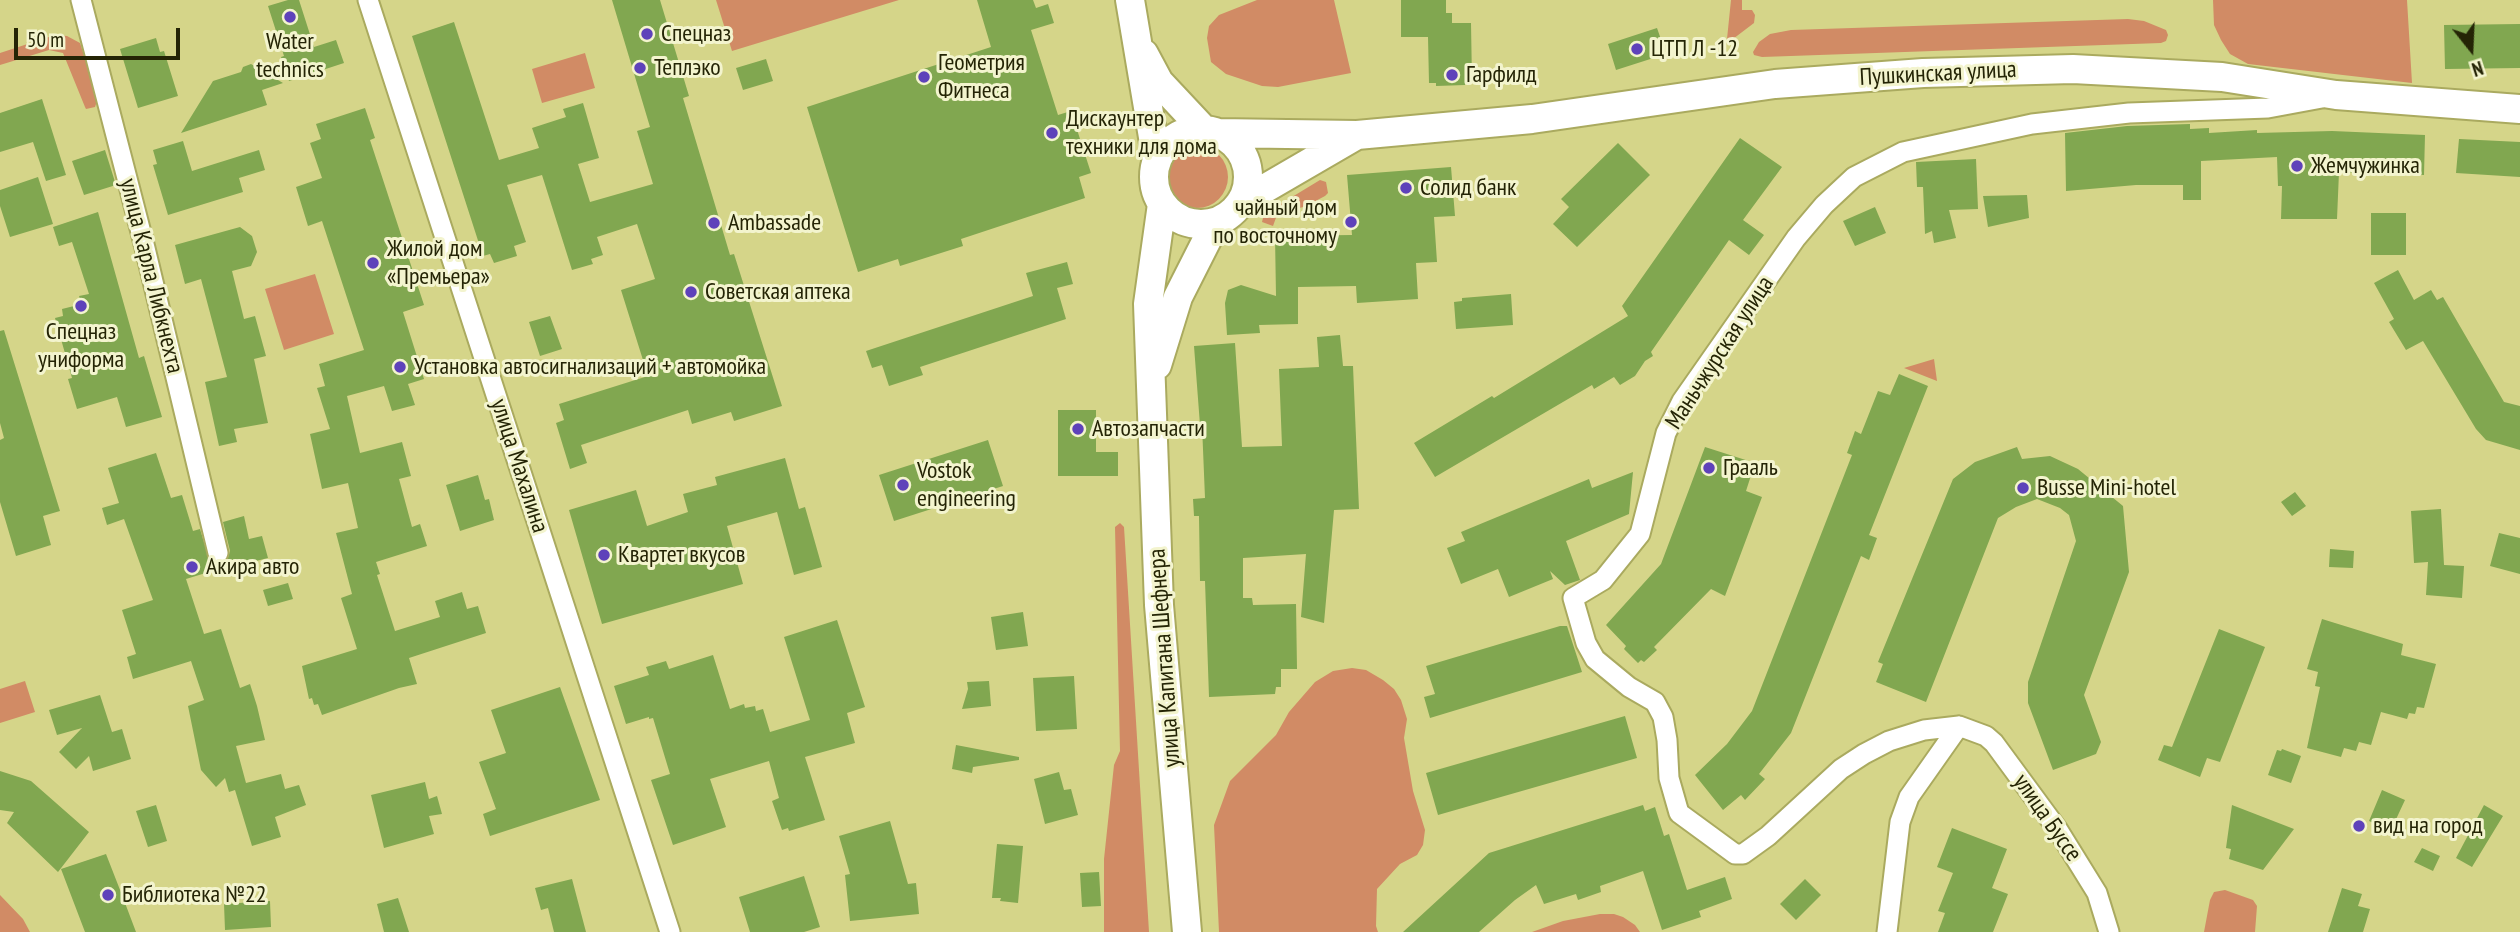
<!DOCTYPE html>
<meta charset="utf-8">
<style>
body{margin:0}
#map{position:relative;width:2520px;height:932px;overflow:hidden;background:#d5d589;font-family:"PT Sans Narrow",sans-serif}
canvas{display:block}
.north{position:absolute;left:2436px;top:14px;width:70px;height:70px;-webkit-text-stroke:5px #f3f4ce;paint-order:stroke;rotate:162deg;font-size:19px;font-weight:700;line-height:28px;text-align:center;color:#242405}
.north::after{content:'';display:block;margin:auto;width:24px;height:32px;background:#242405;clip-path:polygon(50% 0,100% 100%,50% 72%,0 100%)}
.scale{position:absolute;left:14px;top:28px;width:166px;height:32px;box-sizing:border-box;border:4px solid #242405;border-top:0;padding-left:9px;font-size:21px;line-height:24px;white-space:nowrap;color:#242405;-webkit-text-stroke:5px #f3f4ce;paint-order:stroke}
</style>
<div id="map">
<canvas width="2520" height="932"></canvas>
<div class="north">N</div>
<div class="scale">50 m</div>
</div>
<script>
const ctx = document.querySelector('canvas').getContext('2d');
ctx.lineJoin = 'round';
function fillPath(path, color) {
  ctx.fillStyle = color;
  ctx.fill(path, 'evenodd');
}
function toPath(rows) {
  const path = new Path2D();
  for (const r of rows) {
    if (r.length === 3) {
      path.moveTo(r[0] + r[2], r[1]);
      path.arc(r[0], r[1], r[2], 0, 2 * Math.PI);
      continue;
    }
    path.moveTo(r[0], r[1]);
    for (let i = 2; i < r.length; i += 2) path.lineTo(r[i], r[i + 1]);
  }
  return path;
}
function strokePath(path, color, width, dash) {
  ctx.strokeStyle = color;
  ctx.lineWidth = width;
  ctx.lineCap = dash ? 'butt' : 'round';
  ctx.setLineDash(dash || []);
  ctx.stroke(path);
}
function write(font, color, halo, rows, align = 'center') {
  ctx.font = font + ' "PT Sans Narrow",sans-serif';
  ctx.lineWidth = 6;
  ctx.setLineDash([]);
  ctx.textBaseline = 'middle';
  ctx.strokeStyle = halo;
  ctx.fillStyle = color;
  for (const [text, x, y, turn = 0] of rows) {
    ctx.save();
    ctx.translate(x, y);
    ctx.rotate((+turn || 0) * Math.PI / 180);
    ctx.textAlign = isNaN(turn) ? turn : align;
    if (halo) ctx.strokeText(text, 0, 0);
    ctx.fillText(text, 0, 0);
    ctx.restore();
  }
}
const green = toPath([
 [716,0,899,0,732,51],
 [1257,0,1334,0,1351,73,1278,87,1262,86,1226,74,1211,62,1207,38,1209,26,1219,15],
 [1731,0,1742,0,1742,10,1752,10,1755,15,1754,23,1729,42,1727,39],
 [2213,0,2407,0,2412,83,2248,64,2230,54,2221,40,2214,25],
 [2128,19,2144,21,2166,30,2168,35,2166,41,2161,43,1762,57,1754,55,1753,52,1759,42,1770,34,1791,30],
 [55,35,67,36,80,43,98,98,95,107,86,109,85,107,63,53,49,50,0,65,0,53],
 [585,53,595,88,542,103,532,69],
 [1197,177,31],
 [1320,180,1326,182,1328,193,1325,196,1306,206,1277,215,1273,226,1262,222,1264,214],
 [315,274,334,334,284,350,265,289],
 [1934,359,1937,381,1904,368],
 [1120,523,1124,527,1149,932,1104,932,1104,859,1114,765,1120,751,1115,527],
 [1352,668,1366,670,1383,680,1394,689,1401,700,1407,719,1404,738,1413,791,1425,830,1423,845,1417,855,1400,864,1377,889,1376,926,1378,932,1219,932,1214,825,1230,781,1276,735,1289,712,1315,682,1333,671],
 [25,681,35,712,0,723,0,689],
 [2225,890,2253,900,2257,906,2255,932,2204,932,2210,900,2214,892],
 [0,895,23,919,30,932,0,932],
 [1600,914,1614,914,1623,917,1635,925,1640,932,1532,932,1563,921]
]);
const building = toPath([
 [288,0,299,0,314,47,336,40,344,63,289,81,281,57,284,56,268,6],
 [612,0,660,0,689,96,683,98,730,255,734,254,782,406,734,421,731,412,692,424,688,410,581,445,587,463,570,469,556,423,564,420,559,404,648,376,621,290,655,279,637,224,597,237,603,255,591,259,593,264,572,270,542,175,507,185,526,242,514,246,517,256,494,263,490,254,483,256,412,36,454,22,499,160,539,148,532,128,566,117,563,109,583,103,599,158,578,164,590,202,653,184,637,131,650,127],
 [977,0,1033,0,1036,8,1048,4,1054,23,1031,30,1058,115,1071,111,1091,173,1079,177,1085,198,961,239,963,246,900,266,898,259,858,272,807,107,991,47],
 [1401,0,1446,0,1446,13,1452,13,1452,23,1471,23,1472,82,1465,82,1465,85,1436,86,1436,83,1429,83,1428,37,1401,37],
 [2520,24,2520,68,2445,69,2444,25],
 [1657,28,1666,54,1616,70,1608,44],
 [156,38,160,52,164,51,178,96,138,108,120,49],
 [766,59,773,81,743,90,736,68],
 [251,64,283,83,262,90,267,105,181,133,213,81,241,72,243,67],
 [42,99,66,175,46,181,33,142,0,152,0,113],
 [365,108,375,138,370,140,424,305,403,312,424,379,408,384,415,405,392,411,384,386,347,396,360,453,402,442,411,476,399,479,412,527,420,524,427,546,376,562,380,574,377,575,395,631,440,617,435,601,462,592,467,609,478,606,486,633,409,658,417,684,399,688,322,715,318,704,314,705,312,698,309,699,302,666,357,649,341,598,352,594,336,533,358,528,348,483,322,489,310,434,330,429,317,388,325,386,319,364,364,350,322,221,308,226,296,187,322,178,310,143,321,139,316,124],
 [2190,124,2190,129,2209,128,2209,133,2257,130,2257,133,2332,131,2425,135,2424,175,2339,172,2337,219,2281,219,2282,186,2278,186,2277,157,2201,161,2201,200,2183,200,2183,185,2136,185,2066,191,2065,133,2127,126],
 [1740,138,1782,167,1743,220,1764,235,1749,255,1729,240,1651,352,1653,356,1645,361,1635,376,1620,385,1614,377,1594,389,1592,385,1435,477,1414,443,1492,396,1494,398,1628,316,1622,306],
 [2459,139,2520,142,2520,177,2456,173],
 [183,141,192,171,259,150,265,170,239,178,243,192,168,215,153,165,157,164,153,150],
 [1618,143,1650,175,1577,247,1553,224,1569,207,1561,199],
 [105,150,116,185,84,195,72,161],
 [1976,159,1978,209,1949,210,1956,238,1934,243,1932,231,1925,234,1923,187,1917,187,1916,162],
 [1451,167,1455,216,1434,217,1437,262,1416,263,1418,299,1357,303,1356,286,1298,287,1298,324,1259,325,1260,333,1227,335,1225,303,1228,290,1241,285,1276,296,1275,236,1352,235,1347,175],
 [38,177,53,224,10,237,0,206,0,190],
 [2027,195,2029,218,1988,227,1983,196],
 [1875,207,1886,233,1855,246,1843,221],
 [98,212,139,358,144,356,162,417,126,427,117,397,77,409,68,379,72,378,55,318,63,316,62,309,82,304,79,296,89,294,72,242,59,246,53,227],
 [2371,213,2406,213,2406,255,2371,255],
 [240,227,252,236,257,252,251,266,232,271,244,319,255,316,266,356,254,359,268,423,234,429,237,442,219,446,205,382,227,377,201,279,185,284,175,245],
 [1067,262,1073,284,1057,288,1066,319,920,367,923,375,889,386,882,365,872,368,866,351,1033,296,1026,273],
 [2398,270,2414,300,2431,290,2437,300,2443,297,2504,402,2520,406,2520,450,2486,440,2476,429,2423,341,2406,350,2389,322,2394,319,2374,283],
 [1511,294,1513,325,1456,329,1454,302,1462,301,1462,298],
 [550,316,562,349,540,356,529,322],
 [4,330,60,511,43,516,51,545,16,556,0,502,0,440,4,438,0,423,0,331],
 [1340,335,1343,366,1353,366,1359,509,1334,510,1324,623,1301,617,1306,554,1243,558,1243,598,1252,598,1253,605,1296,604,1297,669,1281,669,1281,687,1276,687,1275,694,1209,697,1205,581,1200,581,1199,516,1194,516,1193,499,1205,498,1202,425,1200,425,1194,346,1235,343,1242,447,1282,446,1279,369,1319,367,1317,337],
 [1899,374,1928,386,1869,535,1877,538,1869,560,1861,556,1791,733,1759,774,1765,779,1745,800,1741,795,1723,810,1695,775,1727,744,1752,711,1852,455,1847,453,1855,431,1861,434,1878,391,1890,395],
 [1058,410,1096,410,1096,452,1118,452,1118,476,1058,476],
 [988,440,1003,486,894,521,879,475],
 [1705,447,1755,463,1746,491,1762,497,1725,596,1711,589,1654,647,1657,650,1644,662,1641,660,1638,663,1624,649,1626,646,1606,625,1661,564],
 [2017,447,2022,459,2050,456,2078,469,2123,506,2129,572,2084,695,2101,742,2096,754,2053,770,2028,703,2028,682,2076,541,2069,515,2060,508,2037,499,2016,507,1998,518,1926,702,1876,682,1883,664,1878,662,1953,479,1975,462],
 [156,453,171,498,182,495,193,531,200,529,210,562,220,565,227,561,230,551,223,522,244,516,249,539,262,536,268,558,236,566,235,564,186,579,204,634,221,629,240,688,250,684,257,706,265,740,236,746,246,783,281,774,285,789,299,785,306,805,275,817,281,837,252,846,235,790,229,792,225,778,216,787,201,770,188,706,204,700,191,661,133,679,127,657,136,654,122,610,153,600,124,519,107,525,102,508,119,503,108,468],
 [785,458,799,509,805,507,822,567,794,575,777,512,727,526,743,584,602,624,569,510,636,490,647,526,688,512,683,494,717,485,715,477],
 [1633,472,1629,514,1566,541,1580,580,1565,585,1550,571,1553,579,1509,597,1498,569,1461,584,1447,548,1465,541,1461,532,1589,479,1592,488],
 [478,475,485,500,489,499,494,520,460,531,446,485],
 [2295,492,2306,506,2292,516,2281,502],
 [2441,509,2444,565,2464,566,2462,598,2426,595,2428,562,2414,563,2411,511],
 [2499,533,2520,538,2520,574,2490,566],
 [2330,549,2354,551,2353,568,2329,567],
 [288,583,293,599,268,606,263,590],
 [1023,612,1028,646,996,650,991,617],
 [2322,619,2403,644,2401,655,2436,664,2424,708,2417,707,2415,714,2409,713,2407,719,2381,712,2371,745,2359,742,2356,751,2344,748,2341,757,2307,748,2320,687,2315,686,2318,672,2307,669],
 [837,620,865,707,847,713,855,743,805,757,825,820,789,831,788,828,782,830,772,801,779,798,769,761,710,779,726,827,673,845,651,780,670,774,653,718,649,719,649,717,626,724,614,686,649,675,646,667,666,661,669,669,713,655,730,709,744,704,745,708,755,706,756,711,763,709,770,732,810,720,784,637],
 [1560,626,1567,626,1582,672,1430,718,1424,697,1435,694,1426,666],
 [2219,629,2265,647,2220,762,2207,758,2200,777,2158,760,2164,745,2172,747],
 [1074,676,1077,729,1036,731,1033,678],
 [989,681,991,706,962,709,968,689,967,682],
 [560,687,600,800,490,836,483,814,496,809,479,762,506,753,491,710],
 [100,695,112,732,122,729,131,759,93,771,89,756,76,769,59,752,82,728,57,735,49,710],
 [1625,716,1637,758,1438,815,1426,773],
 [956,745,1019,757,1019,760,973,767,972,773,952,769],
 [2282,749,2301,756,2291,783,2268,775,2277,750,2281,751],
 [0,771,31,781,89,832,58,872,7,823,14,812,0,810],
 [1059,772,1064,790,1071,789,1078,815,1045,824,1034,779],
 [425,782,429,799,437,796,442,814,429,816,434,834,384,848,371,795],
 [2382,790,2405,800,2391,830,2369,821],
 [156,805,167,841,148,847,136,811],
 [1643,805,1645,811,1655,807,1664,836,1669,834,1687,890,1725,877,1732,899,1699,911,1701,917,1662,930,1643,871,1600,886,1601,892,1578,900,1576,894,1544,904,1536,885,1515,900,1479,932,1403,932,1489,853],
 [2232,805,2294,829,2263,870,2229,859,2231,849,2226,848],
 [2484,805,2503,816,2472,867,2456,858],
 [890,821,908,884,916,883,919,914,850,921,845,875,850,874,839,836],
 [1952,828,2007,849,1992,888,2008,894,1993,932,1938,932,1945,913,1938,911,1953,873,1937,867],
 [997,844,1023,846,1018,903,1000,901,1001,898,992,898],
 [2422,848,2440,856,2433,871,2414,862],
 [106,854,122,895,136,932,85,932,61,869],
 [1099,872,1101,906,1082,907,1080,873],
 [804,876,820,927,804,932,750,932,739,897],
 [572,879,586,932,554,932,548,908,541,910,535,888],
 [1805,879,1821,895,1796,920,1780,904],
 [2342,888,2362,894,2358,906,2370,909,2363,932,2328,932],
 [398,898,409,932,384,932,377,904],
 [270,901,271,927,225,930,224,904]
]);
const minor = toPath([
 [81,0,145,248,218,553],
 [368,0,670,932],
 [1887,932,1900,822,1909,797,1959,726],
 [2109,932,2097,893,2058,830,1994,743,1986,736,1959,726,1924,730,1889,741,1864,754,1841,769,1768,836,1743,854,1735,854,1679,813,1669,778,1667,740,1663,717,1655,702,1629,687,1595,659,1586,643,1573,598,1603,580,1640,534,1666,433,1682,401,1796,238,1824,205,1854,177,1903,152,2032,124,2129,113,2268,108,2322,98]
]);
const secondary = toPath([
 [1130,0,1157,161],
 [1144,54,1159,82,1204,130],
 [1201,177,47],
 [1217,133,1357,135,1532,119,1775,84,1923,73,2073,69,2222,77,2336,95,2520,109],
 [1240,203,1357,135],
 [1162,204,1148,304,1159,605,1187,932],
 [1157,365,1178,297,1216,222]
]);
const markers = [
 [290,17,7,"#5e42ba"],
 [647,34,7,"#5e42ba"],
 [1637,49,7,"#5e42ba"],
 [640,68,7,"#5e42ba"],
 [1452,75,7,"#5e42ba"],
 [924,77,7,"#5e42ba"],
 [1052,133,7,"#5e42ba"],
 [2297,166,7,"#5e42ba"],
 [1406,188,7,"#5e42ba"],
 [1351,222,7,"#5e42ba"],
 [714,223,7,"#5e42ba"],
 [373,263,7,"#5e42ba"],
 [691,292,7,"#5e42ba"],
 [81,306,7,"#5e42ba"],
 [400,367,7,"#5e42ba"],
 [1078,429,7,"#5e42ba"],
 [1709,468,7,"#5e42ba"],
 [903,485,7,"#5e42ba"],
 [2023,488,7,"#5e42ba"],
 [604,555,7,"#5e42ba"],
 [192,567,7,"#5e42ba"],
 [2359,826,7,"#5e42ba"],
 [108,895,7,"#5e42ba"]
];
const poiNames = [
 ["Спецназ",661,34],
 ["Water",290,42,"center"],
 ["technics",290,70,"center"],
 ["ЦТП Л -12",1651,49],
 ["Геометрия",938,63],
 ["Фитнеса",938,91],
 ["Теплэко",654,68],
 ["Гарфилд",1466,75],
 ["Дискаунтер",1066,119],
 ["техники для дома",1066,147],
 ["Жемчужинка",2311,166],
 ["Солид банк",1420,188],
 ["чайный дом",1337,208,"right"],
 ["по восточному",1337,236,"right"],
 ["Ambassade",728,223],
 ["Жилой дом",387,249],
 ["«Премьера»",387,277],
 ["Советская аптека",705,292],
 ["Спецназ",81,332,"center"],
 ["униформа",81,360,"center"],
 ["Установка автосигнализаций + автомойка",414,367],
 ["Автозапчасти",1092,429],
 ["Грааль",1723,468],
 ["Vostok",917,471],
 ["engineering",917,499],
 ["Busse Mini-hotel",2037,488],
 ["Квартет вкусов",618,555],
 ["Акира авто",206,567],
 ["вид на город",2373,826],
 ["Библиотека №22",122,895]
];
const streetNames = [
 ["Пушкинская улица",1938,74,-3],
 ["улица Карла Либкнехта",151,276,76],
 ["Маньчжурская улица",1720,353,-57],
 ["улица Махалина",519,466,72],
 ["улица Капитана Шефнера",1165,658,-94],
 ["улица Буссе",2047,818,55]
];
fillPath(green, '#d18b65');
fillPath(building, '#81a750');
strokePath(minor, '#aaaa5f', 23);
strokePath(secondary, '#aaaa5f', 32);
strokePath(minor, '#fff', 19);
strokePath(secondary, '#fff', 28);
for (const [x, y, r, color] of markers) {
  const dot = new Path2D();
  dot.arc(x, y, r, 0, 2 * Math.PI);
  ctx.fillStyle = color;
  ctx.fill(dot);
  strokePath(dot, '#f3f4ce', 2.5);
}
write('24px', '#242405', '#f3f4ce', poiNames, 'left');
write('24px', '#242405', '#f3f4ce', streetNames);
</script>
